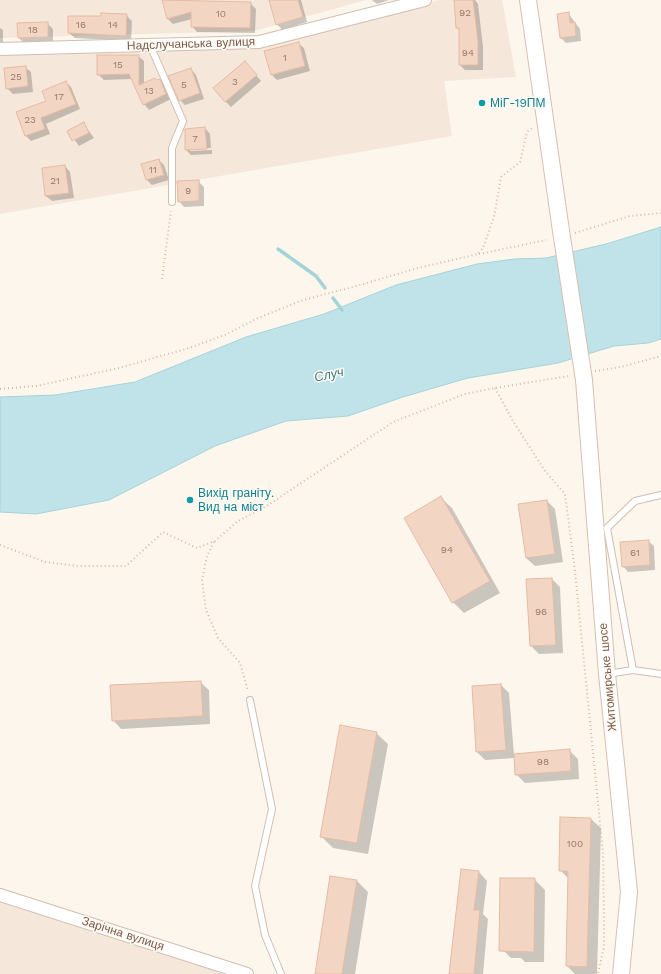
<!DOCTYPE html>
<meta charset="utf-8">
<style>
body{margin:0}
canvas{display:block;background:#fdf6ec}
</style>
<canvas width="661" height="974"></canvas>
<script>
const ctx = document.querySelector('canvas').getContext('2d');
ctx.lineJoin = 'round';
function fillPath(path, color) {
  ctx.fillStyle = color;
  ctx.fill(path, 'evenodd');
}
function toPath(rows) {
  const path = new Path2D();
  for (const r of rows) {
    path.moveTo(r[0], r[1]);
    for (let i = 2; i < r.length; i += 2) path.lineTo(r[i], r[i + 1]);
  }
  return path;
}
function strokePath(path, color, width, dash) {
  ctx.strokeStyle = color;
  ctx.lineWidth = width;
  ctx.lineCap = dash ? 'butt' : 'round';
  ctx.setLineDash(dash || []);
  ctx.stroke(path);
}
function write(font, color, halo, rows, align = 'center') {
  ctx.font = font + ' "Work Sans",sans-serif';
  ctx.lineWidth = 3;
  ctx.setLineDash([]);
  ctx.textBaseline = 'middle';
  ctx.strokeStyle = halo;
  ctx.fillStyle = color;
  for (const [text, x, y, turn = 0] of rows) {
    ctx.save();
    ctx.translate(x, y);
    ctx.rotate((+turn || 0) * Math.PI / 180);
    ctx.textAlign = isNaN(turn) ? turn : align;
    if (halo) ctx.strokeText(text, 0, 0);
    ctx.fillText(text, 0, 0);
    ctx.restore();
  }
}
const residential = toPath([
 [0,0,366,0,254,31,0,38],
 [440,0,502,0,516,77,444,81,452,136,0,214,0,52,260,45],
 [0,895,247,974,0,974]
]);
const water = toPath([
 [661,227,661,339,648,343,614,346,558,363,468,378,403,397,348,416,286,421,215,446,109,500,36,514,0,512,0,397,55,395,135,382,246,337,324,314,396,285,477,264,514,259,546,258,606,244,661,227]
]);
const shadow = toPath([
 [163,0,250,3,256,9,255,33,197,32,192,26,192,19,173,24,168,19],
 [276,0,301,0,307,22,282,30,277,24],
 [372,0,389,0,377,4],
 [455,0,475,0,478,4,483,47,483,70,465,70,460,65,460,30,457,28],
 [568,13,580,29,581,41,566,43,561,38],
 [126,15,132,21,131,41,75,38,69,33,102,17],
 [47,23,53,29,53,42,24,43,19,38],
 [0,28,3,30,3,44,0,44],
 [298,43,304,48,310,71,277,80,272,75],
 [138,56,144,61,144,84,160,80,165,86,171,99,149,110,144,104,132,79,104,80,98,74],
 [25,67,31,72,33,92,13,94,7,88],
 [250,68,261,81,231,107,225,101],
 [191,69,196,75,204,99,185,105,180,100],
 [66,82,71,87,80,109,46,124,50,134,31,141,26,136],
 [83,123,94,138,79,146,68,131],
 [205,128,210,134,211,148,190,149,190,151,212,150,212,154,191,155,186,150,186,130],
 [159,160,164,165,169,180,152,185,147,180,142,165],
 [65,166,70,172,74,198,52,201,46,196],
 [198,181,204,187,204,206,184,207,179,201],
 [441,498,452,508,500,593,464,613,453,602],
 [547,501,555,509,563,562,535,566,526,558,519,505],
 [648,541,654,546,655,570,628,572,623,566],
 [552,579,560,587,563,653,539,654,531,646,527,580],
 [200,682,209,690,210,724,121,729,113,720],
 [501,685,509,693,514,755,569,750,578,759,579,779,525,783,516,774,515,758,485,760,477,752,473,687],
 [376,733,388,744,368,854,333,848,322,837],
 [591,819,601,828,597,974,575,974,567,966,569,879,560,870],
 [462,870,479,872,487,881,483,914,488,919,483,974,450,974],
 [331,877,357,881,368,892,355,974,316,974],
 [534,879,545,890,544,962,525,962,521,958,511,958,500,947]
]);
const stream = toPath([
 [278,249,316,276,325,288],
 [333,298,342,310]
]);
const building = toPath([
 [162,0,251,2,250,28,191,27,191,12,167,19,162,0],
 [269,0,298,0,303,17,276,25,269,0],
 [454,0,473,0,478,41,478,65,459,65,459,28,456,28,454,0],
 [569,12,570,23,575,22,576,36,560,38,557,14,569,12],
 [101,13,127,14,126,36,68,33,68,16,101,16,101,13],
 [48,22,48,37,18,38,17,23,48,22],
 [299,42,305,66,271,75,264,51,299,42],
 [97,55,139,55,139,85,155,78,157,80,160,79,166,94,143,105,129,74,97,75,97,55],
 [245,61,257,75,225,102,213,88,245,61],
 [26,66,28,86,6,89,4,68,26,66],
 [191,68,200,93,179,101,168,76,191,68],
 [66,81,76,104,41,118,45,129,25,136,16,112,46,101,42,91,66,81],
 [84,122,89,133,72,141,67,131,84,122],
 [205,127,207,149,185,150,185,129,205,127],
 [159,159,164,175,146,180,141,164,159,159],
 [65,165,69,193,45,196,42,168,65,165],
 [199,180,199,201,178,202,177,181,199,180],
 [441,496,490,581,452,603,404,518,441,496],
 [547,500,555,554,526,558,518,504,547,500],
 [649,540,650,565,622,567,620,542,649,540],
 [552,578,556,645,530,646,526,579,552,578],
 [201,681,203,716,112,721,110,685,201,681],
 [501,684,506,750,476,752,472,686,501,684],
 [340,725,377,732,357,843,320,837,340,725],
 [570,749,571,771,515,775,514,754,570,749],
 [560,817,591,818,587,967,566,966,568,871,559,871,560,817],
 [461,869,479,871,474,910,480,910,474,974,449,974,461,869],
 [330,876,357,880,342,974,315,974,330,876],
 [500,878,535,878,534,952,499,951,500,878]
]);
const path = toPath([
 [575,233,630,216,661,213],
 [479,254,546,240],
 [162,279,171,211],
 [595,371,621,367,661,356],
 [495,388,513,421,545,471,565,494,575,571,603,853,604,921,604,947,598,974],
 [0,389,36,386,119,368,189,348,225,335,258,318,303,300,353,287,418,268,478,254,483,248,494,217,501,177,520,162,527,132,532,128],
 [214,542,207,556,202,580,206,610,218,638,240,663,248,691],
 [0,545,45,562,78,566,126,566,163,532,197,548,215,541,238,521,265,507,393,422,465,394,495,388,569,376]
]);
const service = toPath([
 [150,45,183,121,172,148,172,202],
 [633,670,607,528,635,501,661,495],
 [607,674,633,670,661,674],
 [250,700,272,809,255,886,265,935,281,974]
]);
const minor = toPath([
 [0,49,259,42,425,0],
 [0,895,247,974]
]);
const secondary = toPath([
 [528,0,561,231],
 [584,380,607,674,629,892,621,974]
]);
const secondaryBridge = toPath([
 [561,231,584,380]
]);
const markers = [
 [482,103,4,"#0f9aa8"],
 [190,500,4,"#0f9aa8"]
];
const numberNames = [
 ["92",465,13],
 ["10",221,14],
 ["16",81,25],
 ["14",113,25],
 ["18",33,30],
 ["94",468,53],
 ["1",285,58],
 ["15",118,65],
 ["25",16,77],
 ["3",235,82],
 ["5",184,85],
 ["13",149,91],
 ["17",59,97],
 ["23",30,120],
 ["7",195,139],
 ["11",153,170],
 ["21",55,181],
 ["9",188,191],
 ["94",447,550],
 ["61",635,553],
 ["96",541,612],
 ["98",543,762],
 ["100",575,844]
];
const streetNames = [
 ["Надслучанська вулиця",191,44,-2],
 ["Житомирське шосе",608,677,-95],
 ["Зарічна вулиця",123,934,18]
];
const cultureNames = [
 ["МіГ-19ПМ",490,103],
 ["Вихід граніту.",198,493],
 ["Вид на міст",198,507]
];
const waterNames = [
 ["Случ",329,375,-12]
];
fillPath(residential, '#f5e8da');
fillPath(water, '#bfe3e8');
strokePath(water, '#a5d3da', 1);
fillPath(shadow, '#0003');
strokePath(stream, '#a5d3da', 3.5);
fillPath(building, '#f3d5c3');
strokePath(building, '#e6bba3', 1);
strokePath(service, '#d1beb0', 8);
strokePath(minor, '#d1beb0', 14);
strokePath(secondary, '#d6c0b0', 18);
strokePath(path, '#d9b8a5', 2, [1, 3]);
strokePath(service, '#fff', 6);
strokePath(minor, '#fff', 12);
strokePath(secondary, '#fff', 16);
strokePath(secondaryBridge, '#d6c0b0', 18, []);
strokePath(secondaryBridge, '#fff', 16);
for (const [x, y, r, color] of markers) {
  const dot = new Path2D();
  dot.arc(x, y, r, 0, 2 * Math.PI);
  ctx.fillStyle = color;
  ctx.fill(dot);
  strokePath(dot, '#fffaf3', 1.5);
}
write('10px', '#987a6a', null, numberNames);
write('12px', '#7a5c4d', '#fffaf3', streetNames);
write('12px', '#0d838f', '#fffaf3', cultureNames, 'left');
write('italic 13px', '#437c86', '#fffaf3', waterNames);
</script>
